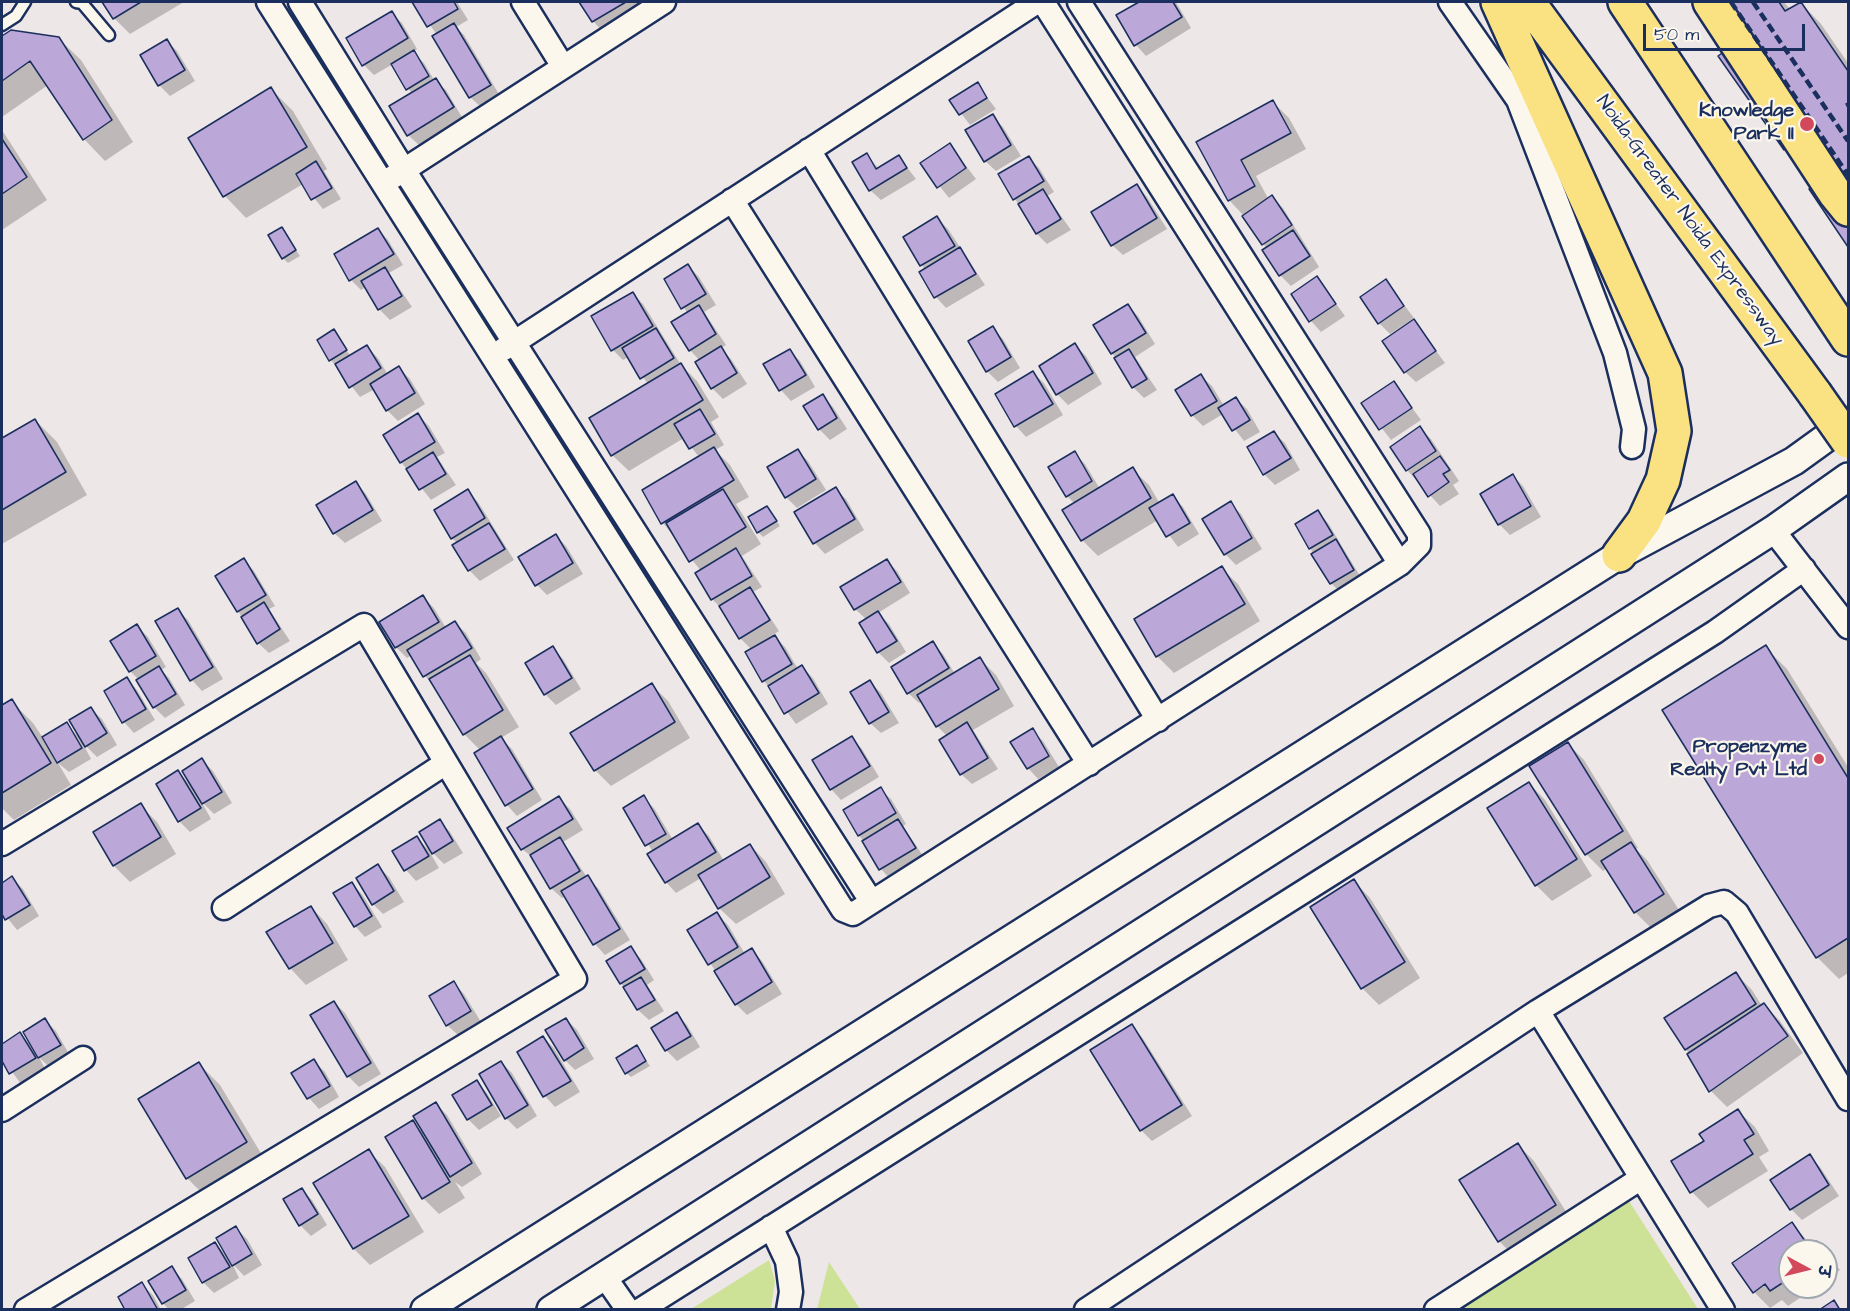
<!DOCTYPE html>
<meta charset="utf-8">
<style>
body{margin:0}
#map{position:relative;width:1850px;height:1311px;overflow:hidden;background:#eee7e8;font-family:"Architects Daughter","Playpen Sans Deva",sans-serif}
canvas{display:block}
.frame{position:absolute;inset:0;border:3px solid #1b2f5e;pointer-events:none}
.north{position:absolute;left:1778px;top:1239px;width:60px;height:60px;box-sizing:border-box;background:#fbf7ec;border:2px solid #a1a7b3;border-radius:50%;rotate:97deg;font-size:16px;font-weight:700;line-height:24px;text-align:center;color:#1b2f5e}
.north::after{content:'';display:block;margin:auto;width:21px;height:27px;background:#d1495b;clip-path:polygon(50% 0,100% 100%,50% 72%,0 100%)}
.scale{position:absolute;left:1643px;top:24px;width:162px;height:27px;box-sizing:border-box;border:3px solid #1b2f5e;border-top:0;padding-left:8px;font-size:18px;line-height:21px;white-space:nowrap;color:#1b2f5e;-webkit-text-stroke:4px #fbf7ec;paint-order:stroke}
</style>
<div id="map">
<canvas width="1850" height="1311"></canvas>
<div class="frame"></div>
<div class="north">उ</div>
<div class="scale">50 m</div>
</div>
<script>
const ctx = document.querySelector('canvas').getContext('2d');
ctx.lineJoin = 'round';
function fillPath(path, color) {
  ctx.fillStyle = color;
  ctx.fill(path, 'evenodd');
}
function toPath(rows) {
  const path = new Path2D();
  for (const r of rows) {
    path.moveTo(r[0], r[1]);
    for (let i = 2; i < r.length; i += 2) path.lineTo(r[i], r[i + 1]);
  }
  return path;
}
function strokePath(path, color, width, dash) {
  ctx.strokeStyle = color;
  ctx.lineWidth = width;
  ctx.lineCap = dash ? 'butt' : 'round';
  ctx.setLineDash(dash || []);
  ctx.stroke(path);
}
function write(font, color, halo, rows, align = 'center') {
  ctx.font = font + ' "Architects Daughter",sans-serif';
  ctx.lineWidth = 4.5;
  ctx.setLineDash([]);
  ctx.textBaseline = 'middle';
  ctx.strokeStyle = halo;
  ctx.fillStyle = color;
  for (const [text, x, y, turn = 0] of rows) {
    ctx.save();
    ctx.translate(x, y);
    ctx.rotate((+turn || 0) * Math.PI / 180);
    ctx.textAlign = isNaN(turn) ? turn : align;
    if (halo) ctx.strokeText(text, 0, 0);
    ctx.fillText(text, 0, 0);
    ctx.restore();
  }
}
const green = toPath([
 [1629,1201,1698,1309,1460,1309],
 [769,1260,775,1281,771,1309,691,1309],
 [829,1262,860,1309,817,1309]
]);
const shadow = toPath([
 [104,2,184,2,130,34,114,18],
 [414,2,457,2,468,20,456,27,464,35,500,96,481,107,470,97,437,35],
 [581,2,654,2,609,38,593,21],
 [1142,2,1176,2,1191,28,1146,56,1136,45,1118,16],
 [1709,2,1784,2,1790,9,1800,2,1821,24,1848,63,1848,244,1811,190,1828,178,1806,170,1785,149,1738,43],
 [391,13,402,23,417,49,413,52,424,63,434,80,446,90,463,119,419,145,408,135,412,94,393,64,374,75,364,65],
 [11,31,58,38,81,60,133,142,105,161,84,139,48,85,2,117,2,38],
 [167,41,177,51,195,81,170,96,159,85],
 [977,84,996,109,970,125,951,100],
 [271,89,293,111,327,169,324,171,341,199,323,209,303,184,246,218,225,196,190,138],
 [1273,102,1289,118,1306,149,1256,176,1269,200,1272,197,1283,208,1319,267,1291,286,1280,275,1264,251,1267,249,1244,216,1229,200,1198,143],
 [992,116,1003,127,1021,156,996,171,985,161],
 [2,130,47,200,2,230],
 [950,145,976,179,949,198,922,164],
 [867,155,879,169,899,157,916,179,881,200,870,190],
 [1029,158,1039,168,1054,192,1047,196,1071,230,1047,244,1037,234,1015,199],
 [1137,186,1147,197,1167,229,1123,255,1112,245],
 [937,218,948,229,985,285,946,308,936,297,921,273,925,270,905,238],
 [282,229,300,256,288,263,283,258],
 [378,229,388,240,403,265,389,273,412,307,390,320,380,310,366,287,361,290,351,280],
 [688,266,699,277,716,305,704,312,726,345,721,348,731,359,747,384,723,399,712,388,700,361,690,350,688,314,666,280],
 [1317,278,1345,316,1321,332,1311,321,1293,294],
 [1386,281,1414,318,1390,334,1379,323],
 [632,293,643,304,681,365,697,381,719,417,711,422,724,445,715,450,730,465,749,497,736,504,761,544,742,556,762,587,753,592,779,631,773,635,785,647,798,669,802,667,813,678,828,704,796,724,764,681,752,650,740,638,723,610,712,599,697,574,701,571,663,523,699,457,684,438,629,471,612,455,648,384,629,357,623,360,613,350],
 [1128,306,1138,316,1155,344,1135,357,1157,390,1144,398,1133,387,1095,325],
 [1414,321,1445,363,1416,382,1405,372],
 [992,328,1003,339,1020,368,998,382,987,371],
 [334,331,351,357,367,347,378,358,388,375,399,368,410,379,425,404,398,421,387,410,375,389,360,397,331,360],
 [1075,345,1086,356,1102,384,1068,405,1057,394],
 [790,351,800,361,815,387,791,401,781,390,766,365],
 [1033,373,1044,383,1063,415,1026,437,1016,426,997,395],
 [1201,376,1212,386,1224,406,1236,399,1247,409,1260,432,1244,441,1223,414,1203,426,1192,415,1177,390],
 [1394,383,1421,420,1391,440,1363,404],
 [823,396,833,407,847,429,830,440,819,429],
 [418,415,429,426,445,453,437,457,456,485,431,500,401,462],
 [35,420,57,442,87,495,2,544,2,440],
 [1420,428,1431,439,1459,481,1453,485,1459,494,1440,506,1407,470],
 [1274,433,1285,443,1300,470,1275,485,1264,474],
 [798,451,808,461,826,490,797,508,786,497],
 [1074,453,1085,464,1100,489,1132,469,1149,485,1160,504,1172,496,1183,507,1199,534,1178,547,1158,520,1098,556,1082,540,1075,504,1067,496],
 [1513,476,1523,486,1541,517,1510,535,1499,524],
 [356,483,366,494,382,521,345,543,334,533],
 [835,489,846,499,864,530,825,554,815,543,796,512],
 [467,491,478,502,514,560,480,581,469,570,458,544,452,538],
 [1230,503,1241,514,1262,549,1236,565,1225,554],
 [767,507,780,526,763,537,758,532],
 [1318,512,1328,523,1363,581,1342,594,1331,583,1310,548],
 [555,535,566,546,583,574,547,595,537,585],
 [244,560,254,571,275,606,269,609,290,641,269,653,258,643,238,611],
 [887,561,897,571,910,593,878,613,889,624,906,652,889,663,878,652,867,620,855,609],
 [1221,568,1238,584,1260,621,1174,673,1157,656,1136,620],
 [423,597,434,608,446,628,455,623,466,633,481,659,476,663,486,673,519,727,501,738,512,749,542,800,517,816,507,805,481,751,464,734,435,687,425,676,412,655,407,658,396,647],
 [177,609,188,620,223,679,202,691,192,680,157,622],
 [137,626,148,637,166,667,161,670,169,678,185,705,165,718,154,707,139,680,130,671],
 [932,643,943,654,955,674,980,659,996,675,1014,706,973,730,998,769,972,784,961,774,947,736,937,726,923,701,919,703,908,693],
 [1765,647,1787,669,1848,767,1848,973,1839,979,1817,957,1664,711],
 [552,648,563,659,581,689,556,705,545,694],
 [127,679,137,690,155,720,134,733,124,722],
 [870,682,881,693,899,723,881,733,870,723],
 [652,685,668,701,690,738,611,786,595,770],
 [11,701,33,723,43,738,66,724,81,739,91,709,102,719,117,745,97,757,82,742,91,759,69,772,58,763,71,785,14,820,2,808,2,707],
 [1032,730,1043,741,1059,767,1038,779,1028,768],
 [852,738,862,749,879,777,841,800,831,789],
 [1568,744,1584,760,1638,848,1636,849,1647,860,1679,910,1651,928,1635,912,1607,868,1603,871,1586,854,1532,767],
 [202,760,213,771,232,803,214,814,201,801,211,819,190,832,179,821,178,772,191,785],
 [1529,783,1545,800,1592,876,1552,901,1536,885],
 [880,789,891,799,906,824,903,826,925,859,891,880,881,869,859,835],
 [643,797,654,808,673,840,698,825,709,836,724,861,750,845,766,862,785,894,736,924,719,908,701,878,676,893,666,882,653,852,625,809],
 [559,798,570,809,583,830,563,842,587,877,598,888,630,940,605,955,595,944,566,896,562,898,551,888,535,859,522,849,509,828],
 [140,805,157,822,176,854,130,882,114,866,95,833],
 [440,821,450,832,463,853,444,864,433,853,421,832],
 [417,838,428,849,439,868,416,881,406,870,394,852],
 [378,866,389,877,404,902,383,914,373,904],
 [12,878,23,889,39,916,17,930,2,911,2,884],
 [1354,881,1370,898,1420,978,1379,1005,1362,988,1312,908],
 [352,884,362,894,382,927,365,937,355,926],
 [311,907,327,924,348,960,306,985,290,968],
 [717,914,728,925,745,954,752,950,762,961,782,994,747,1015,736,1004,690,931],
 [630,948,641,959,654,980,647,985,664,1011,649,1020,638,1010,621,983],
 [1736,974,1752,990,1762,1006,1764,1005,1780,1021,1803,1053,1727,1107,1711,1091,1686,1049],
 [454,983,464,994,481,1022,458,1035,447,1025],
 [334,1002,345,1013,381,1074,359,1087,348,1076],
 [676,1014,687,1025,700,1047,677,1061,666,1050],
 [566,1019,577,1030,594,1059,575,1070,565,1060],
 [45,1020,56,1031,70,1056,50,1068,39,1057,45,1069,21,1084,2,1058,2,1045,20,1034,31,1045],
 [1131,1026,1142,1037,1192,1116,1152,1141,1141,1130,1092,1051],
 [543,1037,554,1048,580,1092,555,1107,545,1096],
 [637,1047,650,1066,631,1077,626,1073],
 [314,1061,325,1072,339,1097,319,1109,309,1098,293,1073],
 [501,1062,512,1073,537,1116,517,1129,506,1118],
 [199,1064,220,1085,268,1165,209,1200,187,1178,140,1099],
 [477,1082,487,1093,501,1116,479,1130,468,1119],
 [436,1104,447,1115,482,1174,462,1187,455,1182,465,1198,439,1214,423,1198,412,1122,424,1134],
 [1738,1111,1755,1127,1769,1151,1759,1157,1768,1171,1708,1208,1692,1192,1706,1142],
 [1518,1145,1534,1161,1572,1221,1515,1257,1499,1241],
 [368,1151,385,1167,424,1232,370,1265,354,1249],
 [1809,1156,1820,1167,1839,1196,1802,1220,1791,1209],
 [302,1190,312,1200,327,1225,311,1236,300,1225],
 [1792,1224,1812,1246,1816,1243,1824,1251,1790,1251,1790,1287,1816,1287,1788,1306,1782,1300,1770,1308,1754,1292],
 [236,1228,247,1239,262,1265,244,1276,232,1263,239,1278,214,1293,203,1282,190,1259,215,1243,226,1255],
 [1826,1253,1840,1270,1826,1280],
 [172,1268,182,1279,195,1301,180,1310,169,1310,163,1303],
 [142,1284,153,1295,161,1310,127,1310]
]);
const building = toPath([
 [102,2,141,2,113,19,102,2],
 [412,2,454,2,458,9,427,27,412,2],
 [579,2,626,2,592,22,579,2],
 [1139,2,1173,2,1182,17,1134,46,1116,15,1139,2],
 [1707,2,1779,2,1785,11,1801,2,1848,71,1848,103,1846,104,1848,108,1848,247,1809,189,1826,178,1799,139,1784,150,1718,56,1736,43,1707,2],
 [392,11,408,38,362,66,346,38,392,11],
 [454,23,491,85,469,98,432,36,454,23],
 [11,30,59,37,112,120,83,140,30,61,2,81,2,36,11,30],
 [167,39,185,70,158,86,140,55,167,39],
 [414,50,429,76,406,90,391,64,414,50],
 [436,78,454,107,407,136,389,106,436,78],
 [978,82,987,98,959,115,949,100,978,82],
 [271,87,307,147,223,197,188,138,271,87],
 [1273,100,1291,133,1241,160,1255,186,1228,201,1196,142,1273,100],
 [993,114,1011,145,984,162,965,130,993,114],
 [2,139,27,177,2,194,2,139],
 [950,143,966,168,937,188,920,163,950,143],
 [867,153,876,169,899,155,907,168,869,191,852,162,867,153],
 [1029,156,1044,181,1013,200,998,174,1029,156],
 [316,161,332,188,311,200,296,174,316,161],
 [1137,184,1157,218,1111,246,1091,212,1137,184],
 [1043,189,1061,219,1036,234,1018,204,1043,189],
 [1272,195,1292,225,1262,245,1242,216,1272,195],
 [937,216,955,246,920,266,903,237,937,216],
 [282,227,296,250,282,259,268,235,282,227],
 [378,228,394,254,349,281,334,254,378,228],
 [1293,230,1310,256,1279,276,1262,250,1293,230],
 [960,247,976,274,934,298,919,272,960,247],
 [688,264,706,294,681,309,664,279,688,264],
 [385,267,402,296,378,310,361,281,385,267],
 [1317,276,1336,304,1309,322,1291,294,1317,276],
 [1386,279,1404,306,1378,324,1360,297,1386,279],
 [633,292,653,326,611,351,591,316,633,292],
 [1128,304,1146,333,1111,354,1093,325,1128,304],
 [699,305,716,334,689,351,671,322,699,305],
 [1414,319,1436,351,1404,373,1382,341,1414,319],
 [993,326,1011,357,986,372,968,341,993,326],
 [656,328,674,358,640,379,622,348,656,328],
 [334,329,347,350,329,361,317,340,334,329],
 [1075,343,1093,373,1056,395,1039,366,1075,343],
 [367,345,381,368,349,388,335,364,367,345],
 [721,346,737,373,711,389,695,362,721,346],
 [790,349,806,375,779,391,763,364,790,349],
 [1129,349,1147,379,1132,388,1114,358,1129,349],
 [681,363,703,400,611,456,589,418,681,363],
 [399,366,415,393,386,411,370,384,399,366],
 [1033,371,1053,404,1014,427,995,394,1033,371],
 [1201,374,1217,401,1191,416,1175,390,1201,374],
 [1394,381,1412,408,1379,430,1361,403,1394,381],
 [823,394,837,418,818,430,803,406,823,394],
 [1236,397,1250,420,1232,431,1218,408,1236,397],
 [700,409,715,434,689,449,674,424,700,409],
 [418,413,435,442,400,463,383,435,418,413],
 [35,419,66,472,2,510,2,438,35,419],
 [1420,426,1436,451,1406,471,1390,447,1420,426],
 [1274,431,1291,458,1263,475,1247,447,1274,431],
 [714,447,734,480,661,524,642,490,714,447],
 [798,449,816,479,785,498,767,467,798,449],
 [1075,451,1092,481,1066,497,1048,467,1075,451],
 [433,452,446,474,419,490,406,469,433,452],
 [1440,456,1450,470,1443,474,1449,482,1428,497,1413,474,1440,456],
 [1133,467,1151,498,1081,541,1062,510,1133,467],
 [1513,474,1531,506,1498,525,1480,494,1513,474],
 [356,481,373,510,333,534,316,505,356,481],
 [836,487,855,519,813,544,794,512,836,487],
 [468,489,485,518,451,539,434,510,468,489],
 [723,489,746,527,689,562,666,523,723,489],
 [1173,494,1190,523,1166,537,1149,508,1173,494],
 [1231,501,1252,538,1224,555,1202,519,1231,501],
 [767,506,777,521,757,533,748,517,767,506],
 [1318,510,1333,535,1309,549,1295,524,1318,510],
 [489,523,505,549,468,571,452,545,489,523],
 [556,534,573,563,535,586,518,557,556,534],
 [1336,539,1354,570,1330,584,1311,554,1336,539],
 [736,548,752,576,711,600,695,573,736,548],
 [244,558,266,595,237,612,215,576,244,558],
 [887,559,901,582,854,610,840,587,887,559],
 [1222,566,1245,604,1156,657,1134,619,1222,566],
 [750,587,770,620,739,639,719,606,750,587],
 [423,595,439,622,395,648,379,622,423,595],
 [264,602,280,629,257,644,241,617,264,602],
 [178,608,213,667,190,681,155,621,178,608],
 [878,611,897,641,877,653,859,623,878,611],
 [455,621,472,648,423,677,407,650,455,621],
 [137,624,156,656,129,672,110,641,137,624],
 [775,635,792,664,762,682,745,652,775,635],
 [933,641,949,668,907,694,891,667,933,641],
 [1766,645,1848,778,1848,938,1816,958,1662,710,1766,645],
 [553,646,572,678,544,695,525,663,553,646],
 [470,655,503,710,463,735,429,679,470,655],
 [980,657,999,689,936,727,917,695,980,657],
 [802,665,819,693,784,714,768,686,802,665],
 [159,666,176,694,153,708,136,680,159,666],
 [127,677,146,709,122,723,104,691,127,677],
 [870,680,889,712,869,724,850,692,870,680],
 [652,683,675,722,594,771,570,733,652,683],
 [12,699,51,763,2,793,2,705,12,699],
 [91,707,107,733,85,747,69,720,91,707],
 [67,722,82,748,57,763,42,737,67,722],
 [967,722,988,758,960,775,939,740,967,722],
 [1033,728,1049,756,1027,769,1010,742,1033,728],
 [501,736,533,789,505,806,474,753,501,736],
 [852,736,870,766,830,790,812,760,852,736],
 [1568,742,1623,831,1585,855,1529,766,1568,742],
 [202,758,222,792,202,804,182,771,202,758],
 [178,770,201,808,178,822,156,784,178,770],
 [1529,782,1577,859,1535,886,1487,808,1529,782],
 [881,787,896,813,858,836,843,810,881,787],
 [644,795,666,834,645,846,623,808,644,795],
 [559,796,573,819,521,850,507,828,559,796],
 [141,803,161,837,113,866,93,832,141,803],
 [440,819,453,841,432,854,419,832,440,819],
 [898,819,916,848,879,870,862,841,898,819],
 [698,823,716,852,665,883,647,854,698,823],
 [417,836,429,856,404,871,392,851,417,836],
 [560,837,580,871,550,889,530,855,560,837],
 [1631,842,1664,894,1634,913,1601,861,1631,842],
 [750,844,770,877,718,909,698,875,750,844],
 [378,864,394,891,372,905,356,878,378,864],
 [588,875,620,929,593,945,561,891,588,875],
 [12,876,30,905,5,920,2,914,2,883,12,876],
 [1354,879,1405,962,1361,989,1310,907,1354,879],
 [352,882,372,916,354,927,333,893,352,882],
 [311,906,333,943,289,969,266,932,311,906],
 [717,912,738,947,708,965,687,930,717,912],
 [631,946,645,969,620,984,606,961,631,946],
 [752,948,772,982,735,1005,714,971,752,948],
 [1736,972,1756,1004,1685,1050,1664,1018,1736,972],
 [641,977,655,1000,637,1010,623,987,641,977],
 [454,981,471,1011,446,1026,429,996,454,981],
 [334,1001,371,1063,347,1077,310,1015,334,1001],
 [1764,1003,1788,1036,1709,1092,1687,1054,1764,1003],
 [677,1012,691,1036,665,1051,651,1028,677,1012],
 [45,1018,61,1045,38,1058,23,1032,45,1018],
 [566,1018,584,1048,564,1061,545,1030,566,1018],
 [1132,1024,1182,1105,1140,1131,1090,1050,1132,1024],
 [20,1032,36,1058,9,1074,2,1061,2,1044,20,1032],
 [543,1036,571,1081,543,1097,517,1052,543,1036],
 [637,1045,646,1061,625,1074,616,1058,637,1045],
 [314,1059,330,1086,307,1099,291,1073,314,1059],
 [501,1061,528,1105,505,1119,479,1074,501,1061],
 [199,1062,247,1142,186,1179,138,1099,199,1062],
 [477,1080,492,1105,467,1120,452,1095,477,1080],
 [436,1102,472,1163,450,1177,413,1116,436,1102],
 [1738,1109,1754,1134,1744,1140,1753,1154,1690,1193,1671,1161,1704,1141,1699,1134,1738,1109],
 [413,1120,450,1182,422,1199,385,1137,413,1120],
 [1518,1143,1556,1205,1498,1242,1459,1180,1518,1143],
 [369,1149,409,1216,353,1249,313,1183,369,1149],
 [1810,1154,1829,1185,1790,1210,1770,1180,1810,1154],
 [302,1188,318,1214,299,1226,283,1199,302,1188],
 [1792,1222,1809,1247,1816,1241,1823,1251,1790,1251,1790,1278,1770,1291,1765,1284,1753,1293,1732,1263,1792,1222],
 [236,1226,252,1254,232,1266,216,1238,236,1226],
 [215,1242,230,1267,202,1283,188,1258,215,1242],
 [172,1266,186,1290,162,1304,148,1281,172,1266],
 [142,1282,158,1310,125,1310,118,1297,142,1282],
 [1834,1300,1840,1310,1819,1310,1834,1300]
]);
const service = toPath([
 [76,2,82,3,109,35],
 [2,25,16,16,25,2]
]);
const minor = toPath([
 [268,2,843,910,853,914,1400,564,1419,545,1419,534,1079,2],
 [300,2,404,170,871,901],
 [523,2,562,65],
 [1043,2,1400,564],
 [1450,2,1518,100,1615,353,1634,429,1632,447],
 [809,150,1158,720],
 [393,177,664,2],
 [732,200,1089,764],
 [504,349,1037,2],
 [1773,530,1848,627],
 [2,844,364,625,575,979,26,1310],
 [224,908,446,763],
 [1538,1011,1723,1310],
 [2,1110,83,1058],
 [771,1227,787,1261,791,1292,788,1310],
 [605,1277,628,1310],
 [640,1310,1715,632,1804,569],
 [1086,1310,1538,1011,1709,906,1724,902,1737,913,1848,1099],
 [1436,1310,1640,1179]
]);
const tertiary = toPath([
 [425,1310,1619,555,1794,461,1848,422],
 [551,1310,1773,530,1848,477]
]);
const trunk = toPath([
 [1498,2,1665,373,1674,431,1663,480,1644,521,1619,555],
 [1528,2,1815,394],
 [1625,2,1848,339],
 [1710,2,1835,193,1848,209]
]);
const rail = toPath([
 [1731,2,1848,175],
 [1753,2,1848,141]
]);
const trunkBridge = toPath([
 [1815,394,1848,441]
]);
const markers = [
 [1807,124,8,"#d1495b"],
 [1819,759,6,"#d1495b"]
];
const poiNames = [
 ["Knowledge",1794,112],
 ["Park II",1794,135],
 ["Propenzyme",1807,748],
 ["Realty Pvt Ltd",1807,771]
];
const streetNames = [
 ["Noida-Greater Noida Expressway",1689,221,54]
];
fillPath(green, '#cee297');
fillPath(shadow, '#0003');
fillPath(building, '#bba8d8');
strokePath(building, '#1b2f5e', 1.5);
strokePath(service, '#1b2f5e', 15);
strokePath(minor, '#1b2f5e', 27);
strokePath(tertiary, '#1b2f5e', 32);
strokePath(trunk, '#1b2f5e', 38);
strokePath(service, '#fbf7ec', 10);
strokePath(minor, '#fbf7ec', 22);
strokePath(tertiary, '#fbf7ec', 27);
strokePath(trunk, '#fae181', 33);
strokePath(rail, '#1b2f5e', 4.5, [9, 4.5]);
strokePath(trunkBridge, '#1b2f5e', 38, []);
strokePath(trunkBridge, '#fae181', 33);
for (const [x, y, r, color] of markers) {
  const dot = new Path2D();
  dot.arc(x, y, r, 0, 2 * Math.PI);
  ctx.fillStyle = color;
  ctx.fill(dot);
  strokePath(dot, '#fbf7ec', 2);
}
write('bold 20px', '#1b2f5e', '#fbf7ec', poiNames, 'right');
write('20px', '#1b2f5e', '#fbf7ec', streetNames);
</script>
